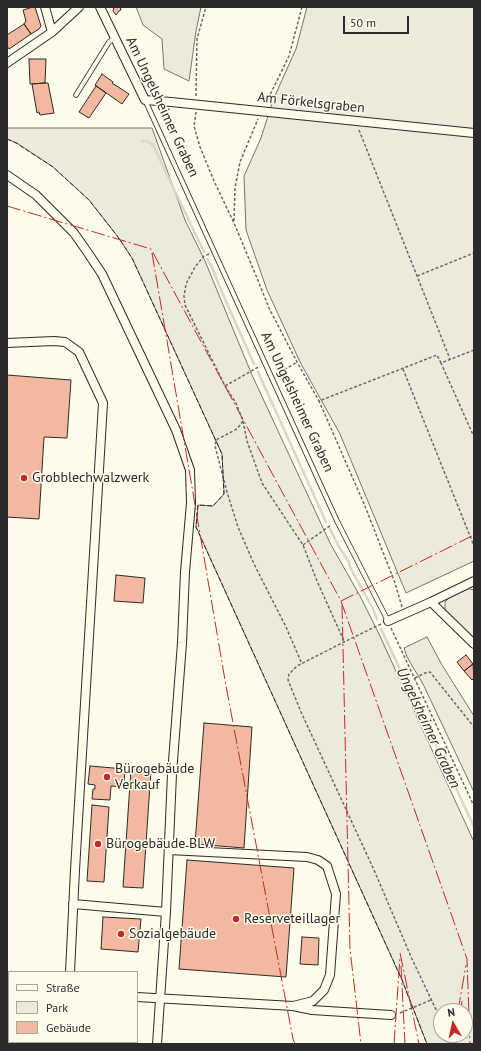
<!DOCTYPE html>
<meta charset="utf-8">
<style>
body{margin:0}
#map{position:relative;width:481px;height:1051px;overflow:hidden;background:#fdfbea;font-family:"PT Sans",sans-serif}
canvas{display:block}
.frame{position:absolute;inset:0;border:8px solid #2b2b2b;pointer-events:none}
.legend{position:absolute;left:8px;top:971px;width:130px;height:72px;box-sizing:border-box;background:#fdfbea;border:1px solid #a9a89e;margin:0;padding:5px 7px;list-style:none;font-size:12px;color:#2b2b2b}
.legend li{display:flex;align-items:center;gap:8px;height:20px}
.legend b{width:20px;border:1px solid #a9a89e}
.north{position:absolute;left:433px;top:1003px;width:40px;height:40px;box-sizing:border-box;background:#fdfbea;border:1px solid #a9a89e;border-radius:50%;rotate:351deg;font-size:11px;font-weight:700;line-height:16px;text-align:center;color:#2b2b2b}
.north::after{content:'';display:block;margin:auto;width:14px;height:18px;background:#c62828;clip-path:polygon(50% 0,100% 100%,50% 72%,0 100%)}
.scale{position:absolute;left:343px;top:16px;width:66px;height:18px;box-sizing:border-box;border:2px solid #2b2b2b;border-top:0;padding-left:5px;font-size:12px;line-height:14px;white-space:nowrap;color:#2b2b2b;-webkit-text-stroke:3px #fdfbea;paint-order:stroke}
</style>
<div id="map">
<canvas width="481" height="1051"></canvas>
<div class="frame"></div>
<ul class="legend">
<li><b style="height:5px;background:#fdfbea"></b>Straße</li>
<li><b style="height:11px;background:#ecebdb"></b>Park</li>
<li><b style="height:11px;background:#f2b8a0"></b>Gebäude</li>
</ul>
<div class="north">N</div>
<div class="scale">50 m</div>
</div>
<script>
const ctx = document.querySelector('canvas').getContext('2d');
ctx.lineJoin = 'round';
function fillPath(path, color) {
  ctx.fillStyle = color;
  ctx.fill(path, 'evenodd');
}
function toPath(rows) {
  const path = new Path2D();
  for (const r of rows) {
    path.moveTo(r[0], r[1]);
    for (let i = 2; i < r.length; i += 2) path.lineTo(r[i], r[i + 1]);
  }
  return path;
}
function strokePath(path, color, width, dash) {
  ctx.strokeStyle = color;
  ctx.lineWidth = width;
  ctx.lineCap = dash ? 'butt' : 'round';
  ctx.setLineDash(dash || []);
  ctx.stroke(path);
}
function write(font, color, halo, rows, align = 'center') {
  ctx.font = font + ' "PT Sans",sans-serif';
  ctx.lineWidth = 3;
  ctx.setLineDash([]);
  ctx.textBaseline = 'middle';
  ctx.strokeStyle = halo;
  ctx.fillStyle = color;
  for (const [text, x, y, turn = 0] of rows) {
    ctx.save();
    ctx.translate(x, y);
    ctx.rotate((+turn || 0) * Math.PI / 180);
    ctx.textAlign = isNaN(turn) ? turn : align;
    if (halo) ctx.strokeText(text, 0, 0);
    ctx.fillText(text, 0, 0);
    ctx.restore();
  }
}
const green = toPath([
 [136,7,201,7,196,31,189,81,164,69,162,39,143,25,136,7],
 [307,7,474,7,474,561,406,593,340,434,300,362,267,290,246,230,244,176,261,138,273,100,296,49,307,7],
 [7,128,152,128,185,220,205,261,228,317,252,375,330,543,360,596,379,634,474,842,474,1044,427,1044,402,980,196,527,198,505,213,506,224,494,222,454,132,258,118,237,89,200,53,167,17,143,7,139,7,128],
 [441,1011,465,1011,465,1035,441,1035,441,1011],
 [466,588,474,590,474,639,445,612,445,602,452,595,466,588],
 [427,637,442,665,474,716,474,792,423,684,407,657,404,648,427,637]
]);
const stream = toPath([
 [142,141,147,141,153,145,204,252],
 [207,259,212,267,221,290,254,364],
 [258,372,326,522],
 [330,529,339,547,349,562,350,567,373,609,377,619],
 [381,629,438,749,474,827]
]);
const building = toPath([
 [33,7,35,7,41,26,39,29,31,34,24,24,26,21,23,10,33,7],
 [114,7,120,7,121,10,119,11,116,15,113,11,114,7],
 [24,24,31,34,9,49,7,46,7,35,24,24],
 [29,59,46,59,45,83,30,84,29,59],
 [102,74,113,82,112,83,129,94,122,104,95,85,102,74],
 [45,83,48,83,54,113,40,115,39,112,37,113,32,84,45,83],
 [96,86,106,93,89,118,79,112,96,86],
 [7,375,71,380,67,438,44,437,39,519,7,517,7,375],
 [116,575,145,578,143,603,114,601,116,575],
 [466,655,473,664,464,671,457,662,466,655],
 [473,664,474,678,472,680,464,671,473,664],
 [204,723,252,727,244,848,195,844,204,723],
 [90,766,125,769,124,787,111,786,110,800,92,799,93,789,95,789,95,785,88,784,90,766],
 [131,769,151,770,143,888,123,887,131,769],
 [92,805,109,807,104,882,87,881,92,805],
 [187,860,294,868,286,977,179,969,187,860],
 [103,917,141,919,138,952,101,949,103,917],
 [302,937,319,938,318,965,300,964,302,937]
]);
const path = toPath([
 [196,96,197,39,206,7],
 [266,103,289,56,302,7],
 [196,112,194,126,200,147,214,181,234,223,257,278,269,308,297,362,319,401],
 [359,130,450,359],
 [234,221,235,188,240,162,258,119],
 [209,254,204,256,195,267,186,284,184,296,185,305,225,386,236,403,243,421,237,429,216,440,215,446,227,492,238,527,254,564,286,627,302,664],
 [417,276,474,253],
 [474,350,441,363,474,437],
 [403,369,474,546],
 [276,375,297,362],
 [225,386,260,366],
 [243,421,247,441,262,483,303,545,317,581,344,641],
 [303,545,331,525],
 [402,607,395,583,365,506,319,401,437,355,441,363],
 [381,624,344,642,297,666,289,674,288,680,301,712,374,870,412,959,441,1020],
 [391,628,474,806],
 [415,678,425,673,430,672,474,727],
 [400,1013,431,1000],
 [447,1035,450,1044]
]);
const lane = toPath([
 [76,95,109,42,115,38],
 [145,100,337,521,388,621]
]);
const street = toPath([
 [45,7,52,32],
 [100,7,145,100,171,102,474,133],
 [7,63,52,32,79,7],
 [7,175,36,195,74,233,88,253,102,274,176,430,190,470,191,503,185,572,182,643,172,774,166,912,157,1044],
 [7,343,54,341,65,342,79,352,103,403,75,870,70,972],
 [431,602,474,644],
 [388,621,431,602,474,581],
 [169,850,307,857,318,860,327,866,336,894,330,975,324,990,313,1001,293,1006],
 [73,904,166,912],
 [137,997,293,1006,312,1010,391,1015],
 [65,1044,65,1042]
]);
const fence = toPath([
 [7,139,16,143,53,167,89,200,118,237,132,258,222,454,224,494,213,506,198,505,196,527,402,980,427,1044]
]);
const power = toPath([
 [7,206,151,249,341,601,467,959,470,1044],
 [152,253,226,686,293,1039,295,1044],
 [341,601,474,535],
 [342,605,350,949,361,1044],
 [400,953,419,1044],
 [401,966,405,1044],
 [458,1011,466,965],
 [461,1011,462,1001],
 [394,1044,400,957],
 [453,1044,454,1035],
 [457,1044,458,1035]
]);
const markers = [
 [24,478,4,"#c62828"],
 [107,777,4,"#c62828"],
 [98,844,4,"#c62828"],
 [236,919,4,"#c62828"],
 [121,934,4,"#c62828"]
];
const streetNames = [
 ["Am Förkelsgraben",311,103,6],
 ["Am Ungelsheimer Graben",162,107,65],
 ["Am Ungelsheimer Graben",297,402,65]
];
const poiNames = [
 ["Grobblechwalzwerk",32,478],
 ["Bürogebäude",115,769],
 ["Verkauf",115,785],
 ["Bürogebäude BLW",106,844],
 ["Reserveteillager",244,919],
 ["Sozialgebäude",129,934]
];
const waterNames = [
 ["Ungelsheimer Graben",428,728,65]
];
fillPath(green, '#ecebdb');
strokePath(green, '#74746e', 1);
strokePath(stream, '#d8d7c9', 2.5);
fillPath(building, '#f2b8a0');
strokePath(building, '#2b2b2b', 1);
strokePath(lane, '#2b2b2b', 5.5);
strokePath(street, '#2b2b2b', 10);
strokePath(path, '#6a6964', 1.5, [3, 2]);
strokePath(lane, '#fdfbea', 4);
strokePath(street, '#fdfbea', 8);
strokePath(fence, '#2b2b2b', 1, [5, 2]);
strokePath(power, '#c62828', 1, [14, 3, 2, 3]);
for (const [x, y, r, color] of markers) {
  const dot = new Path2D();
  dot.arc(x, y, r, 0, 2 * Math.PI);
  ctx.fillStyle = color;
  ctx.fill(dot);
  strokePath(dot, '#fdfbea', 1.5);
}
write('14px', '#2b2b2b', '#fdfbea', streetNames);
write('14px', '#2b2b2b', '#fdfbea', poiNames, 'left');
write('italic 15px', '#2b2b2b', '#fdfbea', waterNames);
</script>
